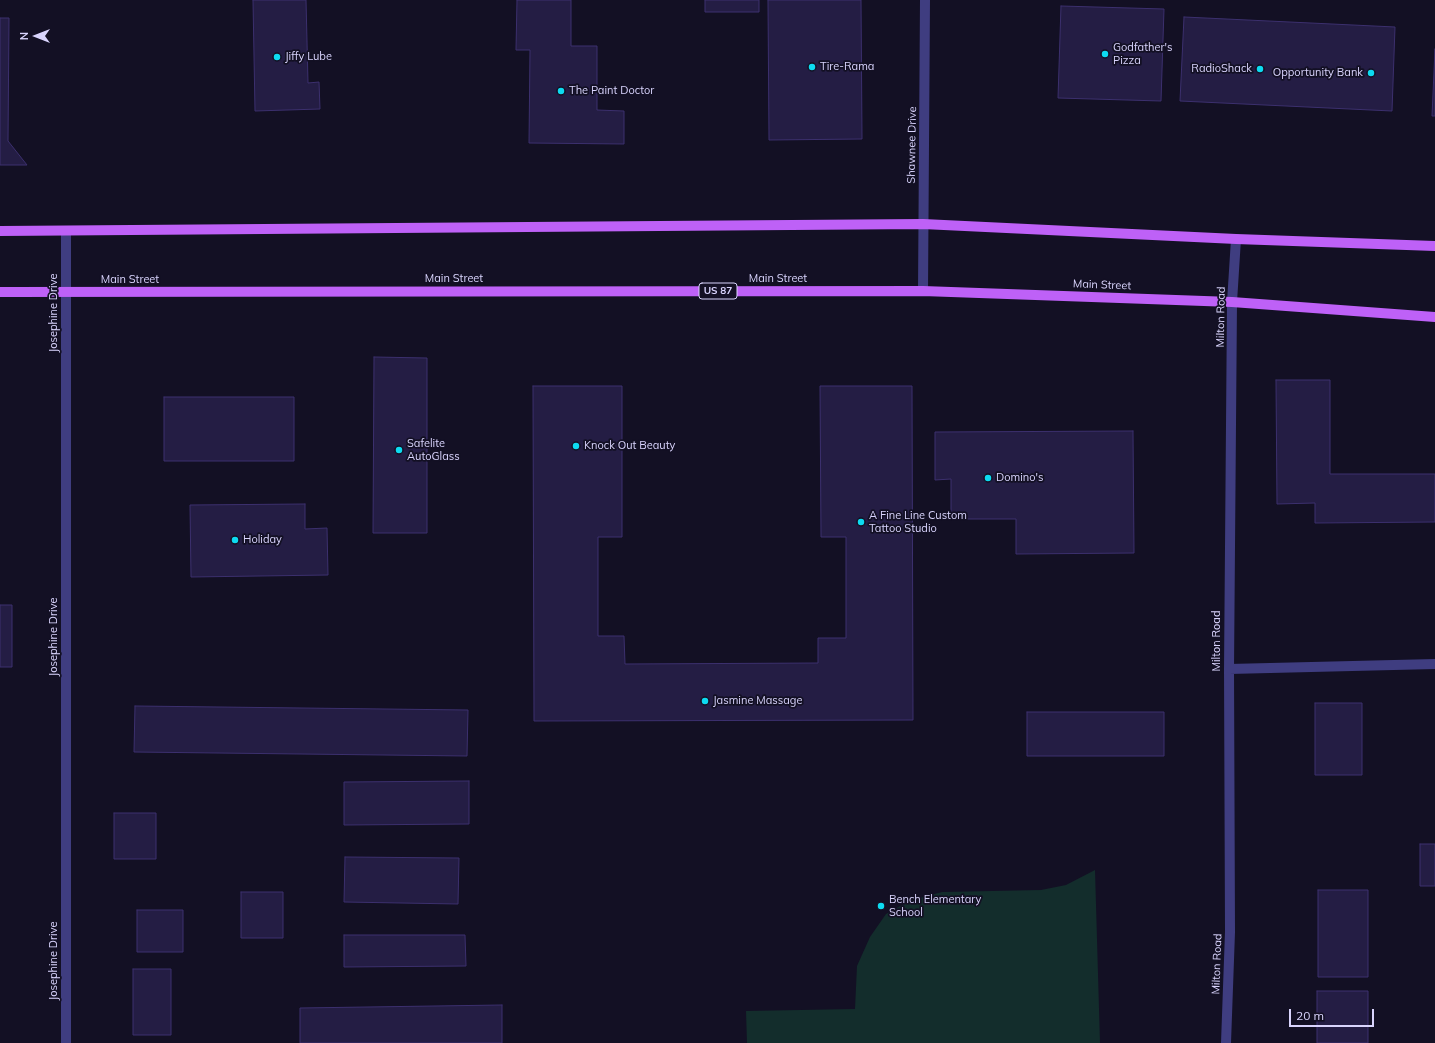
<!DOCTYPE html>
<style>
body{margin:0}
#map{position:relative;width:1435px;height:1043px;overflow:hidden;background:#131024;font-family:Mulish,sans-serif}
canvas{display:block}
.north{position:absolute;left:16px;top:16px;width:40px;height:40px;-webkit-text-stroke:3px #131024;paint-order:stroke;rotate:270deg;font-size:11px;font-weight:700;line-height:16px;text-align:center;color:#d9d4fd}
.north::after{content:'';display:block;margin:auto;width:14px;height:18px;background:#d9d4fd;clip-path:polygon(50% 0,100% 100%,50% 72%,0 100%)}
.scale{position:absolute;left:1289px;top:1009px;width:85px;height:18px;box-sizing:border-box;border:2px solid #d9d4fd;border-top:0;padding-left:5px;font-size:12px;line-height:14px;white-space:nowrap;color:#d9d4fd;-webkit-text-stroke:3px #131024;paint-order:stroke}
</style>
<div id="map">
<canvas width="1435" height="1043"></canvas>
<div class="north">N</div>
<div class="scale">20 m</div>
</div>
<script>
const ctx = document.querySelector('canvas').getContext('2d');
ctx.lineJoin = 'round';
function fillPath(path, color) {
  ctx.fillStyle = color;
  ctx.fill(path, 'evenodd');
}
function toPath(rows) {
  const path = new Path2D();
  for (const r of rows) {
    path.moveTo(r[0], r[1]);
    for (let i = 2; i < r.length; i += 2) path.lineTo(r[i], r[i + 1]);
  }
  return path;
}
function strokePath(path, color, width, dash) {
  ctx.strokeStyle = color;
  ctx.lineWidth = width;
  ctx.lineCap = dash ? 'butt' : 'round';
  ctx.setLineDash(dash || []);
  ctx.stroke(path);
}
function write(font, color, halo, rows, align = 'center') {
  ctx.font = font + ' Mulish,sans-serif';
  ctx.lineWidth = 3.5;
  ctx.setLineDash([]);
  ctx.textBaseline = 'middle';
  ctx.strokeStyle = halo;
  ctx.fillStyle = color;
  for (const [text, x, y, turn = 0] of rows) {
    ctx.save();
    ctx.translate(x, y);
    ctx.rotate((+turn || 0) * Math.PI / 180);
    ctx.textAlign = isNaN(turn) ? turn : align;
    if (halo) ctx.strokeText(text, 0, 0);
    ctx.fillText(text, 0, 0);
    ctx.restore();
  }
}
const green = toPath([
 [1095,870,1100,1043,747,1043,746,1011,855,1009,857,966,870,937,886,914,909,901,942,892,1041,890,1066,885]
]);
const building = toPath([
 [253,0,306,0,308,83,319,82,320,109,255,111,253,0],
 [517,0,571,0,571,46,597,46,597,110,624,111,624,144,529,143,530,50,516,50,517,0],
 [705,0,759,0,759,12,705,12,705,0],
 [768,0,861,0,862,139,769,140,768,0],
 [1061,6,1164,9,1161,101,1058,98,1061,6],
 [1184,17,1395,27,1392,111,1180,101,1184,17],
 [0,18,9,18,8,141,27,165,0,165,0,18],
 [1435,49,1435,116,1432,116,1435,49],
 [374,357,427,358,427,533,373,533,374,357],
 [1276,380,1330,380,1330,474,1435,474,1435,522,1315,523,1315,503,1277,504,1276,380],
 [533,386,622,386,622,537,598,537,598,636,624,636,625,664,818,663,818,638,846,638,846,537,821,537,820,386,912,386,913,720,534,721,533,386],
 [164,397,294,397,294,461,164,461,164,397],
 [1133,431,1134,553,1016,554,1016,519,951,519,951,479,935,480,935,432,1133,431],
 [305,504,305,529,327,528,328,575,191,577,190,505,305,504],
 [0,605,12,605,12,667,0,667,0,605],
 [1315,703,1362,703,1362,775,1315,775,1315,703],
 [135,706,468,710,467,756,134,752,135,706],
 [1027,712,1164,712,1164,756,1027,756,1027,712],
 [469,781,469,824,344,825,344,782,469,781],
 [114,813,156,813,156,859,114,859,114,813],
 [1420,844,1435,844,1435,886,1420,886,1420,844],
 [345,857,459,858,458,904,344,902,345,857],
 [1318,890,1368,890,1368,977,1318,977,1318,890],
 [241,892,283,892,283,938,241,938,241,892],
 [137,910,183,910,183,952,137,952,137,910],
 [344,935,465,935,466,966,344,967,344,935],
 [133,969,171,969,171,1035,133,1035,133,969],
 [1317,991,1368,991,1368,1043,1317,1043,1317,991],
 [502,1005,502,1043,300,1043,300,1008,502,1005]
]);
const minor = toPath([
 [66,231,66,1043],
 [923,291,925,0],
 [1229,669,1435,664],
 [1226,1043,1230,932,1229,669,1232,302,1236,239]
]);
const major = toPath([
 [0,231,923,224,1236,239,1435,246],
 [0,292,923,291,1232,302,1435,317]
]);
const markers = [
 [1105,54,4,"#0ddbf1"],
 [277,57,4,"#0ddbf1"],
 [812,67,4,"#0ddbf1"],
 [1260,69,4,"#0ddbf1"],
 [1371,73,4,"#0ddbf1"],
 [561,91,4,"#0ddbf1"],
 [576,446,4,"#0ddbf1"],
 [399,450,4,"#0ddbf1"],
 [988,478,4,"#0ddbf1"],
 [861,522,4,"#0ddbf1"],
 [235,540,4,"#0ddbf1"],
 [705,701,4,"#0ddbf1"],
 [881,906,4,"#0ddbf1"]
];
const shields = [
 [718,291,38]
];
const shieldNames = [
 ["US 87",718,291]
];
const poiNames = [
 ["Godfather's",1113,48],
 ["Pizza",1113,61],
 ["Jiffy Lube",285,57],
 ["Tire-Rama",820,67],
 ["RadioShack",1252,69,"right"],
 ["Opportunity Bank",1363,73,"right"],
 ["The Paint Doctor",569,91],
 ["Safelite",407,444],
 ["AutoGlass",407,457],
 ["Knock Out Beauty",584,446],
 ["Domino's",996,478],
 ["A Fine Line Custom",869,516],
 ["Tattoo Studio",869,529],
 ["Holiday",243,540],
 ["Jasmine Massage",713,701],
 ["Bench Elementary",889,900],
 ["School",889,913]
];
const streetNames = [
 ["Shawnee Drive",912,145,-89],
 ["Main Street",454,279],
 ["Main Street",778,279],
 ["Main Street",130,280],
 ["Main Street",1102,285,2],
 ["Josephine Drive",54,313,-90],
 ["Milton Road",1221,317,-89],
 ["Josephine Drive",54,637,-90],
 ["Milton Road",1217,641,-90],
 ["Josephine Drive",54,961,-90],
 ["Milton Road",1217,964,-88]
];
fillPath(green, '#132d2c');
fillPath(building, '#241d44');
strokePath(building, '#3c306e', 1);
strokePath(minor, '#3f3d80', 10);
strokePath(major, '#be61f7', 10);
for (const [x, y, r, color] of markers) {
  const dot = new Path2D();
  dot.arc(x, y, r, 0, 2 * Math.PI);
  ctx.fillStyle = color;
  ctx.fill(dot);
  strokePath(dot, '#131024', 1.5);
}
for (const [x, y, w] of shields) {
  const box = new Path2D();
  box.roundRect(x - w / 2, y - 8, w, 16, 3);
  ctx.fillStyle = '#131024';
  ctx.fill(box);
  strokePath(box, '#d9d4fd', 1);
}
write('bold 10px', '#d9d4fd', null, shieldNames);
write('11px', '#d9d4fd', '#131024', poiNames, 'left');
write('11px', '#d9d4fd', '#131024', streetNames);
</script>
